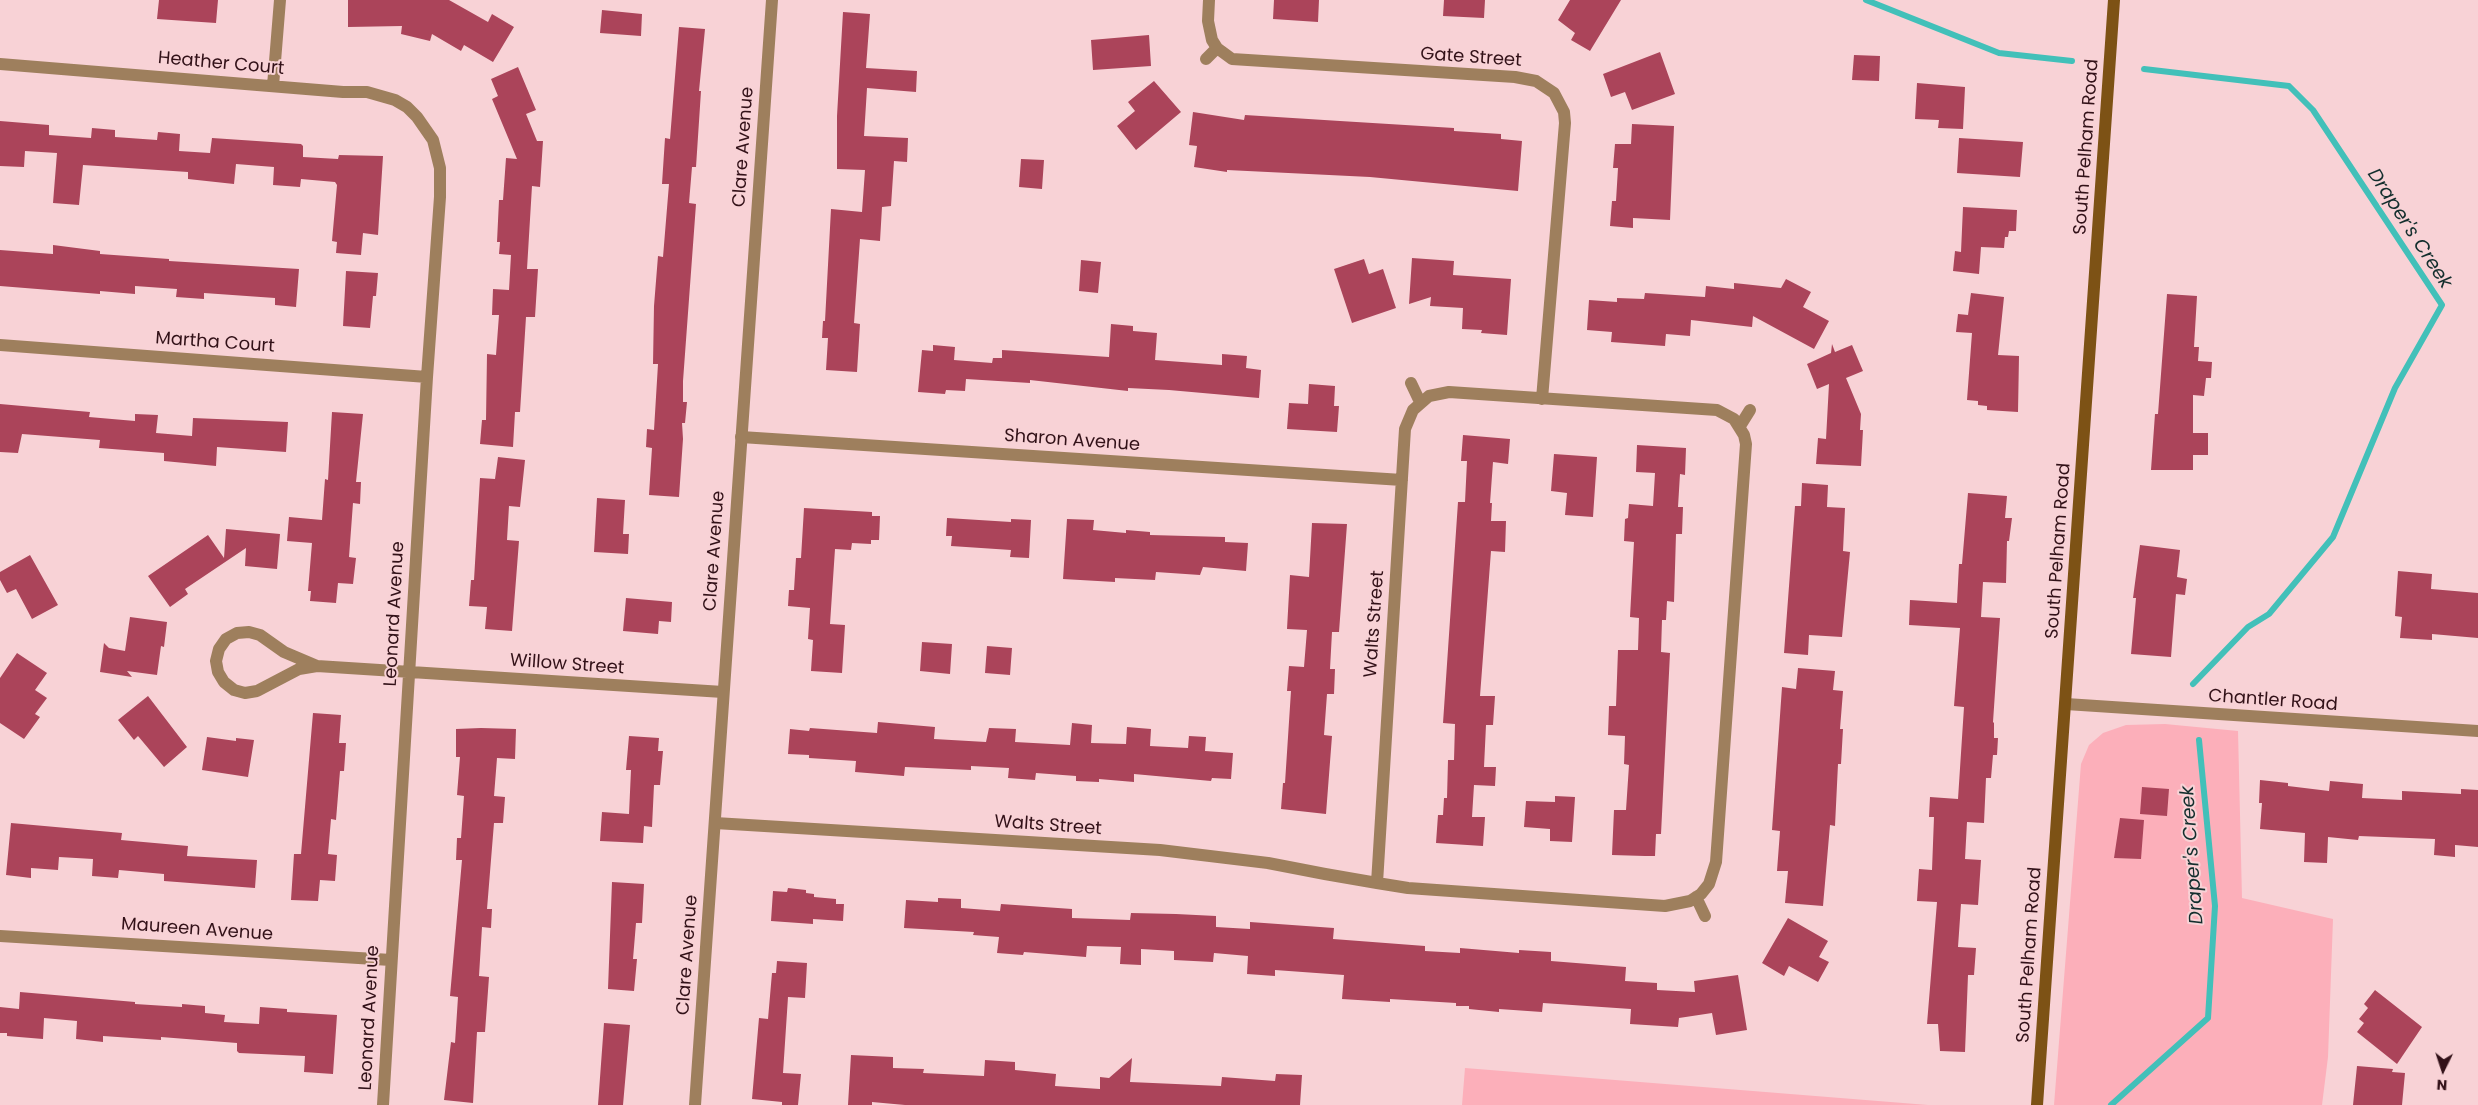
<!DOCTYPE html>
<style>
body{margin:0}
#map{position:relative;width:2478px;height:1105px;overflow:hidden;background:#f8d2d6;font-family:Poppins,sans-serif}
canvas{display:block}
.north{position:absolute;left:2418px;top:1045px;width:50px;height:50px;-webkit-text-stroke:4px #f8d2d6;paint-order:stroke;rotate:184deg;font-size:14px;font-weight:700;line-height:20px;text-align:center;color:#321118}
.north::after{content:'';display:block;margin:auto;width:18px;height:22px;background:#321118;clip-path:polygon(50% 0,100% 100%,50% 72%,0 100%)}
</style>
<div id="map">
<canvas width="2478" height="1105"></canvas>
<div class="north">N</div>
</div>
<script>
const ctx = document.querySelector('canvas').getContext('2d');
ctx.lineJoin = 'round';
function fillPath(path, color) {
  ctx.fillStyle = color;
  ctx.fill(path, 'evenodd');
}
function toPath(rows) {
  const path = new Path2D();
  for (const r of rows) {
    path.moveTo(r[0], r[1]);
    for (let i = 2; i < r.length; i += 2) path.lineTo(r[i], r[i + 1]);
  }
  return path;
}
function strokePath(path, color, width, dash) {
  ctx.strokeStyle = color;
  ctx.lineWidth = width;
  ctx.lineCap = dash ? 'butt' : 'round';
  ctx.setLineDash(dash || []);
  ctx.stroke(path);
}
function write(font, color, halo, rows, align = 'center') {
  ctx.font = font + ' Poppins,sans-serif';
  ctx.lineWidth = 4;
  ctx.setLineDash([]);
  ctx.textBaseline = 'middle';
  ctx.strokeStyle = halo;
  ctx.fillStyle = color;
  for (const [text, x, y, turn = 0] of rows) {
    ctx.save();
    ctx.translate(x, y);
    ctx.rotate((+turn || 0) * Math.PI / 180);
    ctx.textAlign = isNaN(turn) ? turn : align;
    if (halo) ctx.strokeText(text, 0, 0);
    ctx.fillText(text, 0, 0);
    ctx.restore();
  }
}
const green = toPath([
 [2165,724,2238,731,2242,898,2333,919,2328,1057,2322,1105,2054,1105,2081,764,2089,745,2103,733,2126,725],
 [1465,1068,1928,1105,1462,1105]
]);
const stream = toPath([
 [1866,0,1999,53,2072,61],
 [2144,69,2289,86,2313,110,2442,305,2395,388,2333,537,2269,614,2248,627,2193,684],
 [2111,1105,2208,1018,2215,906,2199,740]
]);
const building = toPath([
 [159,0,218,0,216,23,157,19],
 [348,0,449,0,488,22,492,14,514,27,493,62,464,45,461,51,432,34,430,41,401,34,402,26,348,27],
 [1274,0,1319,0,1318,22,1273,19],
 [1444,0,1485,0,1484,18,1443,16],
 [1570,0,1621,0,1590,51,1571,40,1575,33,1558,20],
 [602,10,642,14,641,36,600,33],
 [843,12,870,14,866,68,917,71,916,92,867,88,864,136,908,138,907,162,894,161,891,206,882,207,880,241,860,239,854,323,860,324,857,372,826,370,828,338,822,338,823,321,825,321,831,209,862,212,865,170,837,169,837,116],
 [679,27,705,29,699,91,701,91,696,167,692,167,689,203,696,204,683,381,683,402,687,402,685,423,682,423,683,439,679,497,649,495,652,448,646,447,647,429,654,430,658,364,653,364,654,306,658,256,663,257,669,184,662,184,665,138,670,139],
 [1149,35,1151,66,1093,70,1091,40],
 [1660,52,1675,94,1632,110,1625,92,1611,97,1603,74],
 [1854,55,1880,56,1879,81,1852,80],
 [518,67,536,110,526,114,537,141,543,141,540,187,532,186,527,269,538,269,535,317,526,317,520,412,515,412,513,447,480,444,482,420,486,420,487,354,496,355,499,315,492,315,493,289,509,290,511,255,499,254,500,242,497,242,499,200,503,200,506,158,517,159,492,99,498,96,491,79],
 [1154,81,1181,112,1136,150,1117,126,1135,111,1128,102],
 [1917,83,1965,87,1963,129,1938,128,1939,120,1915,119],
 [1193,112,1244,120,1245,115,1340,121,1454,128,1454,131,1501,134,1501,139,1522,141,1518,191,1370,177,1227,170,1227,172,1194,167,1197,146,1189,145],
 [0,121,49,125,49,135,91,138,92,128,115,130,115,137,157,140,158,132,180,134,179,151,210,153,212,138,301,144,303,146,303,157,338,159,339,155,383,156,378,235,363,233,361,255,336,253,337,242,332,241,337,185,335,182,301,179,300,187,273,185,274,167,236,164,234,184,188,179,188,172,83,165,79,205,53,203,57,153,25,151,24,167,0,166],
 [1632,124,1674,126,1670,220,1633,218,1633,228,1610,226,1612,201,1616,201,1618,168,1613,168,1615,144,1631,144],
 [1959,138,2023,142,2020,177,1957,173],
 [1021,159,1044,160,1042,189,1019,187],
 [1963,207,2017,210,2016,231,2009,231,2008,237,2005,237,2004,248,1981,247,1979,274,1953,271,1955,251,1961,252],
 [53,245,100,251,100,254,169,259,169,261,299,269,296,307,275,305,275,298,204,293,204,299,176,297,177,289,135,286,135,294,100,291,100,294,0,286,0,250,53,254],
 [1412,258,1454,261,1453,275,1511,279,1507,335,1481,333,1482,330,1462,329,1463,308,1430,306,1431,297,1409,304],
 [1364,259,1369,274,1383,269,1396,308,1352,323,1334,269],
 [1081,260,1101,262,1098,293,1079,291],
 [346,271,378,273,376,296,373,296,370,328,343,326],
 [1786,279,1811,292,1803,307,1829,321,1814,349,1753,316,1752,327,1691,320,1690,336,1666,334,1665,346,1611,342,1612,332,1587,330,1589,300,1617,302,1617,298,1644,299,1645,293,1705,297,1706,286,1734,289,1734,283,1781,288],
 [1971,293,2004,297,1998,355,2019,356,2018,412,1987,410,1987,406,1978,405,1978,401,1967,400,1972,333,1956,332,1958,314,1968,315],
 [2167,294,2197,296,2194,347,2199,347,2198,361,2212,362,2211,378,2206,378,2204,396,2193,395,2193,433,2208,433,2208,455,2193,455,2193,470,2151,470,2155,414,2158,414],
 [1111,324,1133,326,1133,331,1157,333,1155,360,1222,365,1222,354,1247,356,1246,368,1261,370,1259,398,1169,390,1128,388,1128,391,1030,380,1030,383,966,379,965,391,946,390,945,394,918,392,922,350,933,351,933,345,955,347,954,360,992,363,993,358,1002,358,1002,350,1109,357],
 [1832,344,1835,352,1852,345,1863,371,1846,378,1861,414,1860,430,1863,430,1861,466,1816,464,1818,438,1826,439,1829,384,1817,389,1807,364,1831,353],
 [1309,384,1335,386,1334,406,1339,406,1337,432,1287,429,1289,403,1308,404],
 [0,404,90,412,89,417,135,421,135,414,158,415,156,433,192,436,193,418,288,422,286,452,217,447,216,466,164,461,164,453,99,448,100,440,22,434,18,453,0,452],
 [332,412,363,414,356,482,361,482,360,504,353,503,349,557,356,558,353,584,338,583,336,603,310,601,311,591,308,591,312,543,287,541,289,517,322,520,325,479,328,480],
 [1463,435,1510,439,1508,464,1493,462,1490,503,1492,503,1491,521,1506,521,1505,552,1491,551,1480,696,1495,696,1493,725,1486,725,1484,767,1496,767,1495,786,1474,785,1472,817,1485,817,1483,846,1436,843,1438,815,1443,815,1444,798,1447,798,1448,760,1454,760,1455,724,1443,723,1458,502,1465,502,1467,461,1461,461],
 [1637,445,1686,448,1685,475,1680,474,1678,507,1683,507,1682,534,1676,534,1674,602,1667,601,1666,620,1662,620,1661,652,1670,653,1661,834,1656,834,1655,856,1645,856,1612,855,1614,810,1626,810,1629,765,1624,764,1625,736,1608,735,1609,706,1616,706,1618,650,1638,650,1639,618,1630,617,1634,542,1624,541,1625,519,1628,518,1629,504,1653,506,1655,473,1636,472],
 [1554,454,1597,457,1593,517,1565,515,1567,493,1551,491],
 [498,457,525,460,520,507,509,506,507,540,519,541,512,631,485,629,487,607,469,606,471,580,474,580,480,478,495,479],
 [1802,483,1828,485,1827,507,1845,508,1843,551,1850,552,1842,637,1809,635,1808,655,1784,653,1795,506,1801,506],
 [1968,493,2007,496,2005,518,2012,518,2009,541,2007,541,2006,583,1983,582,1981,617,2000,618,1993,722,1994,723,1994,738,1998,738,1997,755,1993,755,1991,778,1986,778,1984,823,1967,822,1965,859,1981,860,1978,905,1961,904,1958,947,1976,948,1974,975,1968,975,1965,1052,1940,1051,1938,1024,1927,1024,1937,902,1917,901,1919,869,1932,870,1934,817,1929,817,1930,797,1958,799,1964,707,1954,706,1960,628,1909,625,1910,600,1957,603,1959,564,1962,564],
 [597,498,625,500,623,534,629,534,628,554,594,552],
 [804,508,872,512,872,516,880,516,879,540,871,540,871,544,852,543,851,550,835,549,830,624,845,625,842,673,811,671,813,640,808,639,810,608,788,606,789,590,794,590,796,558,801,558],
 [947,518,1011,522,1011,519,1031,520,1029,558,1010,557,1011,550,951,546,952,536,946,536],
 [1067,519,1094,520,1093,530,1126,533,1126,530,1150,532,1150,535,1225,537,1225,542,1248,543,1246,571,1203,567,1200,575,1156,572,1155,580,1115,578,1115,582,1063,579],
 [1312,523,1347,524,1339,632,1332,632,1330,669,1335,669,1334,694,1327,694,1324,735,1332,736,1326,814,1281,809,1283,783,1285,783,1291,691,1287,691,1289,666,1304,667,1307,630,1287,629,1290,575,1309,577],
 [226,529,280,534,277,569,245,566,246,548,185,589,188,594,170,607,148,576,208,535,224,558],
 [2140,545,2180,550,2177,577,2187,579,2185,595,2176,594,2171,657,2131,654,2136,598,2133,598],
 [30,555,58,605,32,619,16,589,7,593,0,580,0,572],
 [2398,571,2432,574,2431,589,2478,593,2478,638,2432,634,2432,640,2400,638,2402,617,2395,616],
 [626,598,672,602,671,622,659,621,658,634,623,631],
 [130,617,167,622,164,647,161,646,157,675,127,671,132,677,100,672,104,643,109,648,125,651],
 [922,642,952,644,950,674,920,671],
 [987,646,1012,648,1010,675,985,673],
 [17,653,47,673,35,690,47,698,35,714,40,717,24,739,0,723,0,678],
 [1798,668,1835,671,1833,690,1843,691,1840,729,1843,729,1841,764,1838,764,1835,826,1830,825,1823,906,1785,903,1788,871,1777,871,1780,831,1772,830,1782,687,1796,689],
 [148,696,187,747,164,767,138,736,134,740,118,720],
 [313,713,341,715,339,743,346,743,344,771,340,771,336,820,331,819,328,854,337,855,335,881,320,880,318,901,291,900,294,854,301,854],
 [878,722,935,727,934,739,986,742,989,728,1016,729,1015,742,1070,745,1072,723,1092,725,1091,743,1126,744,1127,727,1151,729,1150,746,1188,748,1189,736,1206,737,1205,751,1233,753,1231,779,1212,778,1211,781,1134,774,1134,782,1099,779,1099,782,1076,781,1076,776,1036,773,1035,780,1008,778,1009,768,971,766,971,770,905,767,904,776,855,772,856,761,809,758,809,755,788,754,790,729,809,731,810,728,877,733],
 [481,728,516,729,515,759,497,758,494,796,505,797,503,823,494,823,487,909,492,909,491,928,482,927,479,976,489,977,485,1032,477,1032,473,1103,444,1100,451,1042,455,1043,458,997,450,996,462,860,456,860,457,838,461,838,464,796,457,795,460,757,456,757,456,729],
 [629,736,659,738,658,751,663,751,660,785,654,785,652,827,644,826,643,843,600,841,602,812,629,814,631,770,626,770],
 [207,737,236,741,236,738,254,740,248,777,202,770],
 [2260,780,2288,783,2288,786,2329,791,2330,781,2363,784,2362,798,2402,800,2402,791,2461,794,2461,789,2478,790,2478,847,2455,845,2455,857,2434,855,2435,839,2359,836,2358,840,2328,837,2327,863,2304,862,2305,833,2260,829,2262,803,2259,803],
 [2142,787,2169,789,2167,816,2140,814],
 [1555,796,1575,797,1572,842,1550,841,1550,829,1524,827,1526,801,1555,802],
 [2120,818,2144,820,2141,859,2114,858],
 [11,823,122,833,121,840,188,846,187,856,257,860,255,888,164,881,164,874,119,870,118,878,92,876,93,859,59,857,58,870,31,868,31,878,6,875],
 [612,882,644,884,642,923,636,923,633,959,637,959,634,991,608,989],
 [788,888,806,890,806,893,814,894,814,897,836,899,836,904,844,904,843,921,813,919,813,924,771,921,773,891,787,892],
 [938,898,961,899,961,908,1000,911,1001,904,1072,909,1072,918,1130,920,1131,913,1176,914,1216,916,1216,927,1250,929,1250,922,1334,928,1333,939,1425,946,1425,951,1460,953,1460,948,1519,953,1519,950,1551,952,1551,961,1626,967,1625,981,1657,983,1657,990,1695,992,1694,981,1738,975,1747,1030,1716,1035,1712,1013,1679,1018,1678,1027,1630,1024,1631,1009,1543,1003,1542,1012,1499,1009,1499,1012,1469,1009,1469,1006,1456,1006,1456,1003,1390,999,1390,1002,1342,999,1344,975,1275,970,1275,976,1247,974,1248,956,1214,953,1213,962,1174,960,1174,951,1141,949,1141,965,1120,964,1121,947,1087,946,1086,957,1024,952,1023,955,997,953,999,937,973,935,974,932,904,928,906,900,938,902],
 [1788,918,1828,941,1819,957,1829,962,1818,982,1789,966,1784,976,1762,963],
 [777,961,807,963,805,998,788,997,783,1073,801,1074,798,1105,782,1105,782,1102,752,1099,759,1018,768,1019,772,973,776,973],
 [2375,990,2422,1027,2397,1064,2357,1032,2364,1023,2359,1019,2368,1008,2364,1004],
 [20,992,135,1002,135,1004,182,1007,182,1004,205,1006,205,1013,225,1015,224,1022,259,1024,260,1007,287,1009,287,1012,337,1015,333,1074,304,1072,305,1056,239,1053,237,1051,237,1043,161,1037,161,1040,103,1036,103,1042,76,1039,77,1021,44,1018,43,1039,7,1036,7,1033,0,1033,0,1007,19,1009],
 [604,1023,630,1025,623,1105,598,1105],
 [851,1055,893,1057,893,1068,924,1069,923,1073,984,1076,985,1060,1015,1062,1015,1070,1056,1074,1055,1086,1100,1089,1100,1077,1109,1078,1132,1058,1130,1082,1221,1086,1222,1077,1275,1081,1276,1074,1302,1075,1300,1105,905,1105,872,1102,872,1105,848,1105],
 [2357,1066,2393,1069,2392,1072,2405,1073,2402,1105,2353,1105]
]);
const minor = toPath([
 [1209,0,1208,21,1212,40,1217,48,1232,59,1515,77,1536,81,1554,93,1564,112,1565,123,1542,399],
 [1206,59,1217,48],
 [0,64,343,92,367,92,395,100,407,107,417,117,433,140,440,168,440,197,427,377,383,1105],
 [273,86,280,0],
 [0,345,427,377],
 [1411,383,1420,402],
 [1740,426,1750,410],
 [741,437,1402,480],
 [317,666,284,652,260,635,249,632,237,633,226,639,219,649,216,661,218,672,224,682,234,690,245,693,257,691,299,669,317,666,723,692],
 [2066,704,2478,731],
 [715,823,1160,850,1268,863,1325,874,1377,883,1408,888,1665,906,1690,901,1701,894,1709,884,1716,862,1746,444,1744,435,1734,419,1717,410,1449,392,1429,396,1413,410,1405,429,1377,883],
 [1696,897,1705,916],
 [0,936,391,960]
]);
const tertiary = toPath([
 [695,1105,772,0]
]);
const secondary = toPath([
 [2037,1105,2114,0]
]);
const streetNames = [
 ["Gate Street",1471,58,4],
 ["Heather Court",221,64,5],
 ["Clare Avenue",744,147,-86],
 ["South Pelham Road",2087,147,-86],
 ["Martha Court",215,343,4],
 ["Sharon Avenue",1072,441,4],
 ["Clare Avenue",715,551,-86],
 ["South Pelham Road",2059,551,-86],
 ["Leonard Avenue",395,614,-87],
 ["Walts Street",1375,624,-86],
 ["Willow Street",567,665,4],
 ["Chantler Road",2273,701,4],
 ["Walts Street",1048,826,4],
 ["Maureen Avenue",197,930,4],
 ["Clare Avenue",688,955,-86],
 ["South Pelham Road",2030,955,-86],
 ["Leonard Avenue",370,1018,-87]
];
const waterNames = [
 ["Draper's Creek",2409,229,57],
 ["Draper's Creek",2193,855,-94]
];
fillPath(green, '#fcafba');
strokePath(stream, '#42c0b9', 6);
fillPath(building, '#ab445a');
strokePath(minor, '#9e7f5d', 12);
strokePath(tertiary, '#9e7f5d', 12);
strokePath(secondary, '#7d5215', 12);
write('18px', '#321118', '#f8d2d6', streetNames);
write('italic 19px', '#132e2d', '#f8d2d6', waterNames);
</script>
